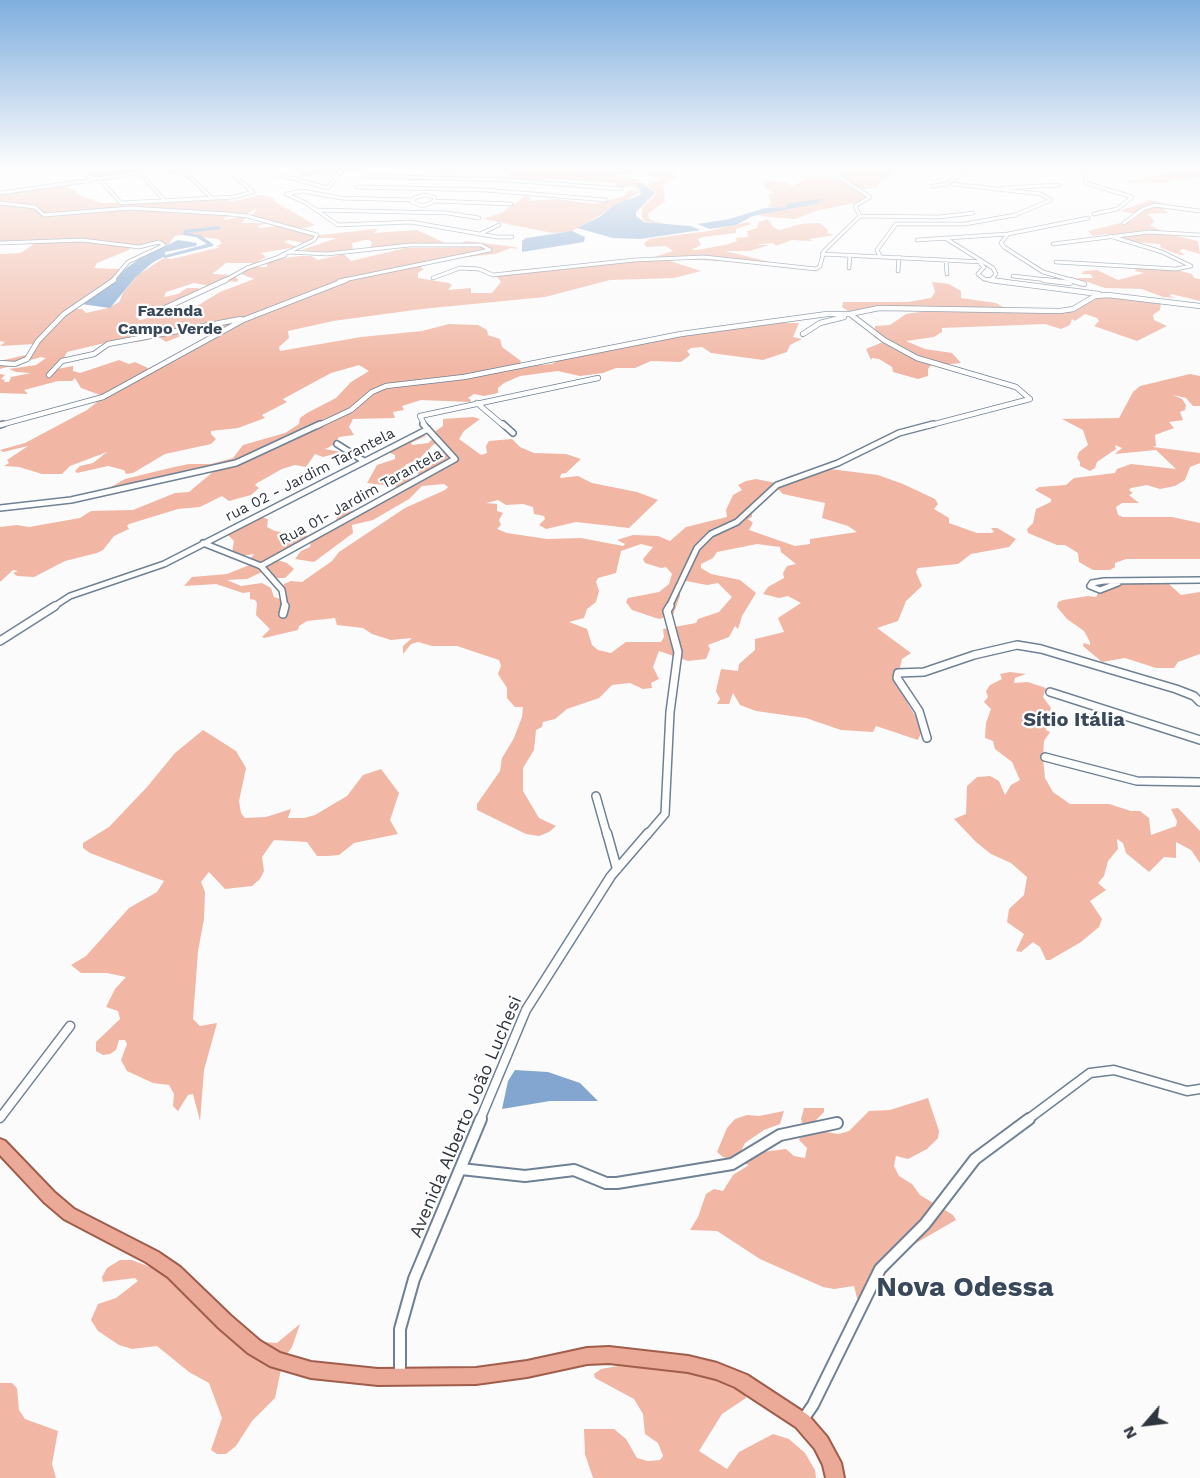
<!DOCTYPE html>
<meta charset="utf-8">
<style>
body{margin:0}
#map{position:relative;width:1200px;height:1478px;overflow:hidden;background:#fbfbfb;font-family:"Work Sans",sans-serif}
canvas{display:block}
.north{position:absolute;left:1116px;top:1394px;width:60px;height:60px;-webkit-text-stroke:4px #fff;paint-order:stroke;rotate:242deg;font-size:16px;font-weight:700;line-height:24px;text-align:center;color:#2e353e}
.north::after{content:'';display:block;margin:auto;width:21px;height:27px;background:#2e353e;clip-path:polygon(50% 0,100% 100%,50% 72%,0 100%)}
</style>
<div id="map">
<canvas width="1200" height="1478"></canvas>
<div class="north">N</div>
</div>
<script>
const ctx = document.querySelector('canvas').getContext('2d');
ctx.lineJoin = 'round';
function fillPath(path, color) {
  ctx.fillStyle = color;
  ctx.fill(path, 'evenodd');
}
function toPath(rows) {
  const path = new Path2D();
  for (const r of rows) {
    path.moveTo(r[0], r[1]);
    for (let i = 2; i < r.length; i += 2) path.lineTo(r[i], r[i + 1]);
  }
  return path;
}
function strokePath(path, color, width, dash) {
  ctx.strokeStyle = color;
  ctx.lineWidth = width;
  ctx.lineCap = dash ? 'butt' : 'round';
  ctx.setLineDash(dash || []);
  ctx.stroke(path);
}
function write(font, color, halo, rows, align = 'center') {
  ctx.font = font + ' "Work Sans",sans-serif';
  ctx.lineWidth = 4.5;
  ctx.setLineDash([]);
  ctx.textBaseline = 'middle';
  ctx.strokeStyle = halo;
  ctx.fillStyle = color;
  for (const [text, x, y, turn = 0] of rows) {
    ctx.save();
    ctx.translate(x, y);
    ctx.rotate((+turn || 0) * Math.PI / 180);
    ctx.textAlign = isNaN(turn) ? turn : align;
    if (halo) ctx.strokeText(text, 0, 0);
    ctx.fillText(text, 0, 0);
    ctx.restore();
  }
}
const forest = toPath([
 [184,166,180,167,181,171,176,174,167,174,164,170,103,179,82,176,138,167],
 [276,166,366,166,367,167,364,170,332,175,336,178,320,173,302,177,297,174,300,171],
 [853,166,895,166,891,169,894,174,880,181,877,187,856,190,869,197,865,201,819,210,795,219,757,216,787,208,768,207,771,202,768,194,774,193,766,189,763,180,786,182,792,186,805,180,805,177,841,179,841,173],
 [522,167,622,172,626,168,643,170,631,174,611,175,639,180,638,189,631,186,620,188,614,183,592,181,546,179,534,181,495,178,513,176,505,174],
 [669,170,673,171,670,174,678,175,663,185,665,201,648,214,649,219,664,224,644,221,642,218,642,208,656,194,647,184,662,180,647,176,654,172],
 [1200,171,1200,178,1171,180,1168,183,1126,182,1174,172],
 [71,183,68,185,69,189,75,190,76,194,101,203,227,199,230,202,261,195,274,198,274,201,315,225,306,228,292,227,251,216,258,208,247,214,184,209,170,213,232,216,224,218,225,220,242,216,246,217,242,223,267,223,258,226,259,228,278,226,320,235,375,229,378,229,374,233,417,230,445,243,375,248,370,247,372,243,370,240,365,240,352,243,353,250,326,252,301,250,337,238,319,238,304,243,288,240,284,242,297,247,261,253,266,257,255,263,226,263,212,274,233,275,239,280,236,282,225,281,210,286,194,283,166,292,164,297,178,294,187,288,198,288,201,291,153,312,135,316,140,320,197,306,220,292,254,279,239,273,253,267,267,267,267,263,278,259,300,256,311,256,318,260,344,254,351,261,406,248,491,247,461,243,466,241,516,247,517,249,511,248,495,254,447,259,420,267,424,269,418,273,418,278,449,283,452,285,448,290,471,288,471,293,492,293,501,282,496,275,513,270,641,261,673,251,666,246,646,247,644,243,650,239,640,240,709,231,748,222,751,224,736,229,736,233,703,237,698,239,701,245,691,250,697,250,729,244,737,241,736,238,748,237,747,231,757,228,759,222,768,219,774,228,780,230,800,224,820,223,828,230,827,233,834,235,809,239,813,241,792,240,776,246,773,243,761,244,757,245,769,245,750,251,725,251,778,264,678,259,670,261,701,271,674,278,610,280,545,297,422,309,333,321,288,331,289,338,279,347,280,351,361,337,422,331,449,324,478,325,487,330,488,335,500,339,502,347,521,361,519,365,531,366,552,364,561,359,655,339,776,323,799,323,793,337,802,339,790,345,787,352,763,360,711,353,702,347,691,348,687,351,690,355,681,362,651,361,635,368,616,368,603,373,580,376,558,371,520,376,504,383,498,388,498,393,484,396,474,394,468,398,471,400,470,402,421,400,402,406,404,410,393,412,395,418,353,419,349,427,354,435,339,437,335,444,325,449,341,452,323,457,315,454,306,467,295,465,282,469,257,483,255,485,259,488,251,495,229,501,222,496,200,507,178,509,129,524,127,526,129,529,114,536,103,550,97,553,65,561,34,577,17,576,13,573,18,571,13,570,0,582,0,527,17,525,29,527,80,518,91,511,133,510,175,493,189,492,214,471,255,457,250,456,127,488,109,488,125,479,174,467,189,464,211,464,233,458,243,445,285,433,299,424,300,418,307,413,336,398,351,382,369,371,359,365,331,373,283,399,287,402,262,415,265,418,238,428,211,431,211,434,216,439,211,444,165,454,133,473,126,474,124,470,108,466,77,473,75,471,80,466,93,463,107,452,70,466,62,474,42,474,19,467,4,466,9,463,7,460,28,446,3,452,0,450,25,443,87,410,97,402,100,395,81,388,75,378,72,381,58,381,24,390,28,394,0,393,0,374,5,375,1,379,5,380,4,382,9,382,11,377,31,373,16,372,9,369,36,365,46,358,41,357,0,369,0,361,34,353,30,348,35,344,0,346,5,342,0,341,0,254,21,253,35,243,51,243,23,240,0,242,0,194],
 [183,235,218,239,222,243,216,247,221,247,172,259,164,258,138,275,123,293,119,302,108,308,86,313,82,309,74,309,127,273,119,269,94,268,97,263,129,250,131,246,168,245,175,236],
 [188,333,217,336,141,378,148,368,135,362,129,364,119,360,80,373,73,371,73,366,57,369,52,367,64,358,67,352,109,342,138,342,159,337,166,342],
 [629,190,640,192,571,232,552,233,483,219,504,212,509,207,507,205,517,203,524,196,531,197,529,201,556,199,595,204,624,196],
 [1150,200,1163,203,1166,205,1163,209,1169,213,1148,214,1155,222,1150,225,1164,233,1198,241,1200,254,1183,249,1179,251,1185,255,1180,255,1161,248,1160,244,1132,242,1106,234,1093,236,1088,231,1133,220,1139,214,1120,211],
 [1136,268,1177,270,1192,274,1194,278,1200,279,1200,301,1171,294,1170,296,1176,298,1163,297,1142,289,1105,288,1076,278,1093,278,1090,274,1081,274,1084,271,1097,270,1118,280,1144,273,1135,271],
 [932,282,949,284,961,291,961,298,996,303,1003,307,1004,310,1075,310,1095,298,1102,297,1161,303,1160,310,1153,315,1154,320,1167,326,1137,341,1094,326,1099,321,1097,318,1085,314,1075,321,1072,319,1070,325,1061,329,1045,324,942,328,942,332,934,337,906,341,925,349,952,353,961,363,941,365,927,363,931,365,928,369,928,376,918,379,893,372,892,367,879,359,872,358,871,360,866,349,883,342,874,337,875,326,890,325,906,314,927,311,886,308,851,313,842,307,843,302,908,302,931,298,935,292],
 [1190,374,1200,376,1200,406,1193,406,1186,398,1173,395,1182,399,1186,405,1185,410,1180,412,1183,420,1169,422,1174,428,1155,435,1156,446,1153,447,1200,453,1200,463,1190,467,1185,480,1175,486,1160,489,1147,485,1131,488,1129,490,1133,493,1129,495,1139,503,1122,503,1116,507,1118,515,1123,517,1172,517,1200,523,1200,559,1126,559,1115,563,1115,567,1110,570,1093,570,1079,562,1078,553,1065,545,1057,545,1028,533,1027,529,1033,523,1036,509,1051,502,1051,499,1035,490,1039,487,1066,485,1074,478,1115,473,1117,469,1131,464,1176,469,1156,450,1115,454,1122,448,1115,445,1116,449,1097,462,1095,468,1090,471,1080,466,1080,462,1077,458,1079,452,1088,445,1083,430,1062,419,1119,418,1133,392,1140,386],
 [473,417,480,419,464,431,459,439,481,455,487,453,486,446,489,441,512,439,520,447,534,453,566,454,581,459,566,473,561,474,560,478,578,476,592,483,637,492,658,500,629,528,576,522,546,529,539,525,545,519,544,516,534,514,533,507,523,504,506,505,498,500,486,503,497,504,497,511,503,513,499,520,501,525,497,529,507,533,547,539,581,538,623,546,625,544,617,540,633,535,658,536,670,541,686,527,727,517,726,510,733,495,742,490,738,485,746,481,756,479,776,483,792,475,830,469,878,475,903,484,935,499,938,504,934,509,949,518,949,523,977,533,991,533,994,532,991,528,997,528,1016,539,1009,547,971,554,958,564,918,568,916,572,922,586,906,601,898,621,877,628,911,653,902,659,900,668,905,670,898,677,903,684,907,702,919,722,921,733,918,740,876,726,873,732,841,730,806,718,756,711,740,705,733,693,729,704,717,704,720,699,716,691,721,669,738,671,739,664,755,650,755,639,784,632,778,618,801,603,788,596,779,598,763,594,768,587,784,578,783,573,787,566,796,564,781,552,780,547,757,544,717,552,713,558,701,564,701,568,711,574,740,580,756,593,742,616,738,629,735,626,729,637,708,645,710,649,706,659,688,661,659,651,653,667,659,679,651,683,652,688,643,689,630,683,612,685,599,698,567,709,555,719,543,722,542,727,536,730,534,750,523,768,523,791,539,818,556,826,549,832,539,836,526,834,477,810,477,804,500,771,502,758,514,738,522,717,523,707,515,707,507,698,507,688,498,674,501,666,499,660,457,646,432,646,418,642,411,644,403,654,403,646,412,638,391,640,372,634,363,628,337,625,335,618,307,621,299,626,298,630,264,638,262,637,270,629,256,615,257,603,255,600,250,599,250,592,243,593,216,584,184,586,192,577,227,574,257,562,251,558,254,554,240,556,232,553,234,541,226,533,261,517,268,519,267,527,275,531,306,536,334,525,338,515,368,506,400,487,367,483,377,465,395,459,395,455,388,452,421,434,426,436,411,443,412,445,428,443,434,438,434,432,443,426,443,419],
 [434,444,446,445,451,450,429,456,414,470,418,473,417,476,408,479,392,478,407,464,419,459],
 [444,484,448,487,445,490,405,508,339,552,332,561,302,582,291,581,284,584,280,599,274,597,271,588,262,583,241,586,227,580,247,579,264,571,276,578,285,578,294,569,287,563,274,559,311,541,310,547,301,551,295,559,314,562,353,533,352,525,373,520,409,499,422,486],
 [777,488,783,494,825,503,822,518,848,526,857,532,810,539,810,544,795,546,749,530,753,523,748,519,752,517,752,512],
 [641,544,653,547,643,559,645,563,661,568,666,567,672,574,669,584,659,592,628,598,626,602,632,610,659,619,673,615,680,596,679,583,686,581,707,585,718,583,732,597,719,612,698,619,696,623,663,629,664,637,661,642,626,642,611,653,598,650,592,645,587,629,569,622,584,618,587,609,596,602,599,591,596,582,598,578,616,573,621,551],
 [1157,581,1169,584,1181,595,1200,592,1200,654,1178,662,1174,668,1156,668,1125,658,1102,662,1083,646,1084,643,1090,645,1090,642,1084,631,1067,619,1057,607,1058,602,1063,600,1088,596,1096,597,1098,593,1125,583],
 [1010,672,1026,674,1015,678,1014,683,1028,682,1046,688,1043,697,1051,708,1046,720,1046,730,1050,732,1044,741,1043,758,1045,778,1053,792,1070,804,1109,804,1131,811,1140,811,1149,818,1151,835,1176,826,1177,821,1171,809,1178,808,1200,831,1200,863,1191,850,1176,842,1176,858,1164,857,1149,872,1126,853,1123,843,1117,839,1118,849,1108,861,1104,876,1098,883,1106,890,1090,901,1102,919,1099,927,1081,942,1050,960,1046,960,1040,947,1033,942,1021,952,1016,951,1024,934,1007,922,1009,909,1024,895,1027,877,1011,863,991,854,976,842,954,819,966,814,967,786,977,777,990,776,999,781,1005,795,1011,785,1020,780,1012,762,995,749,993,741,985,738,986,723,991,709,984,702,988,697,986,691,990,685,1002,679,1000,674],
 [203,730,236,751,246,768,239,801,241,813,245,818,266,817,291,809,288,818,304,818,315,815,347,796,363,775,381,769,399,793,390,820,398,834,354,843,339,855,328,856,317,856,307,842,274,840,262,857,264,871,260,879,252,886,225,889,209,872,201,882,205,892,204,919,198,951,193,1019,200,1026,217,1023,204,1070,200,1121,193,1094,188,1095,178,1111,173,1106,174,1094,169,1085,153,1083,127,1071,121,1060,127,1044,125,1040,119,1040,116,1050,110,1054,103,1055,96,1051,96,1042,120,1019,118,1011,106,1007,115,989,126,977,107,973,81,973,71,965,86,956,129,908,157,892,164,881,90,853,83,848,83,843,109,827,147,787,175,753],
 [928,1098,939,1131,938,1138,927,1149,908,1159,896,1156,894,1166,899,1176,912,1184,920,1195,953,1215,956,1220,916,1243,902,1254,872,1291,867,1306,862,1307,858,1302,854,1286,834,1289,823,1287,760,1259,717,1231,690,1230,698,1217,706,1194,714,1189,723,1191,733,1175,749,1165,723,1157,717,1152,727,1128,735,1119,747,1115,759,1116,784,1111,780,1124,764,1130,745,1143,741,1151,746,1154,786,1149,794,1156,805,1158,807,1148,799,1140,804,1129,801,1119,804,1108,824,1108,824,1112,815,1121,816,1125,826,1132,839,1134,849,1131,869,1111,890,1110],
 [120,1260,132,1260,160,1271,249,1341,277,1343,300,1324,292,1347,283,1360,275,1398,252,1421,236,1446,226,1454,217,1454,211,1450,222,1418,209,1383,189,1372,157,1346,132,1349,119,1345,98,1331,91,1320,98,1304,116,1298,138,1281,135,1278,103,1282,102,1277,107,1268],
 [618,1366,702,1373,728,1381,745,1394,746,1398,722,1414,699,1451,727,1469,739,1452,773,1434,789,1439,805,1453,815,1470,816,1478,593,1478,585,1454,584,1429,614,1429,626,1439,637,1458,648,1461,660,1460,663,1456,658,1443,645,1434,643,1414,634,1399,595,1378,594,1374,601,1369],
 [0,1383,12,1383,17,1388,19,1410,25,1419,58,1431,52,1464,56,1478,0,1478]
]);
const water = toPath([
 [636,183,643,183,655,193,636,212,636,216,644,222,690,226,701,230,640,239,613,238,577,228,601,216,616,204,638,196,641,193],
 [826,198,817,202,820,203,753,216,736,225,710,229,697,224,729,219,765,208,786,207,786,204],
 [572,231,585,237,584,242,522,252,522,241,526,238],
 [178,240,197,243,196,246,165,252,165,256,152,263,135,278,110,308,81,304,116,280,125,269,139,259],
 [515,1070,548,1072,580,1083,598,1101,550,1101,502,1109,508,1081]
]);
const river = toPath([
 [219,226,221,229,188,233,200,235,213,244,213,246,165,258,162,256,207,244,196,237,183,235,184,230,219,226]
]);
const minorFar5 = toPath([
 [102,166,102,169,88,177,99,179,159,169],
 [223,166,253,192],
 [246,166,328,188,345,166],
 [301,166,338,176],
 [376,166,437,168],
 [611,166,666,170,680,166],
 [728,166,761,166],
 [829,166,843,169],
 [1085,166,1086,183,1132,197,1117,209,1094,214],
 [179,167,212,198],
 [438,167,437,170,447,173,457,170,459,166],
 [801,167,805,166],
 [459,168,504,170],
 [101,170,141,167],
 [140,173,165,201],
 [364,176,507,180,621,189],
 [99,179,121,203,234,197,253,192],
 [949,182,963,173,1006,166],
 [933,186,947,184],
 [357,187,485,190,606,200],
 [1002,188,1059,185],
 [0,193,93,180],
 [426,195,434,197,435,201,423,206,412,202,414,198,426,195],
 [412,200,341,198,302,191,286,194,306,203,338,225,411,222,497,237,512,237],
 [435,201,511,204],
 [0,203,35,207,44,215,130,208,229,214,247,216,317,235,314,240,280,256],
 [317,210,447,213,479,218],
 [860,216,939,217,973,213],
 [1124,223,1143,209,1155,205,1200,211],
 [480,234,499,225],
 [1008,234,1001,243,1004,247,1043,272,1075,281],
 [945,238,993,268,996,274,991,280],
 [917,240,1008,234,1088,218],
 [0,243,82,240,139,247,159,242,164,245,128,262,112,281],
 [1053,244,1149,232,1200,235],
 [288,252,327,254,410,245,481,245,490,250,339,281],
 [822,254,983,262],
 [880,256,877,250,896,224,965,224,1015,215,1051,200,1041,194,953,184],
 [946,260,947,274],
 [979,262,984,267,978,274,984,279],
 [1056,262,1176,269,1191,266,1162,252,1110,236],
 [849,268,850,255],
 [898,271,899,257],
 [1013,276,1056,281],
 [433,278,460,268,479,269,493,275,634,260,704,257,816,269,820,266,824,251,860,216,855,206,870,197,839,177,839,171,851,166],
 [984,279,1002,281],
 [224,281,247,268,285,255]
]);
const minorFar4 = toPath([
 [990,280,1099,294],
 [1044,280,1070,283],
 [1070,280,1084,284],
 [152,314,226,280],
 [803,334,820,323,844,317],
 [0,363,15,364,27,359,38,341,64,314,114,280],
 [49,375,62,361,94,354,108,344,241,319],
 [477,403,504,426],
 [0,425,103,397,243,320,346,280],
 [317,426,351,410,372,392,386,386,464,377,681,334,827,314,850,314],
 [425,426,420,416,598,378],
 [927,426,1030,399,1016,387,917,358,884,340,850,314,879,308,1060,311,1073,309,1095,296,1108,295,1200,306]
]);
const minorFar3 = toPath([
 [503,424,513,433],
 [0,425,3,424],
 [337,444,364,461],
 [0,508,71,500,236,463,320,424],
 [203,543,261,566,282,590,285,607],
 [261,566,455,459,423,424],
 [1090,586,1092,583,1104,581,1200,580],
 [1090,586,1100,590,1118,583],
 [53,607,70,596,164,564,428,429],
 [669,607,697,548,711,534,737,522,777,485,838,463,899,433,933,424]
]);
const minorFar2 = toPath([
 [283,614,285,606],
 [0,641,55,606],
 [1050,692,1200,740],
 [927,738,919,711,897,678,898,673,924,672,974,655,1017,645,1041,649,1176,689,1194,696,1200,702],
 [1045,757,1137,781,1200,782],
 [596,796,607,835],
 [647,835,665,814,670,712,678,652,667,611,670,606]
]);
const minorFar1 = toPath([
 [607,833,617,869],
 [0,1118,70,1026],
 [480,1120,526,1010,611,876,648,833],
 [1027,1120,1090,1073,1114,1070,1187,1091,1200,1089]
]);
const minor = toPath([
 [461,1169,525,1176,574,1170,606,1183,617,1183,732,1164,780,1135,837,1123],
 [400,1376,400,1329,414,1279,481,1119],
 [802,1421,813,1405,880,1269,925,1224,975,1159,1029,1119]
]);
const primary = toPath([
 [0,1139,5,1141,54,1192,74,1209,158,1252,180,1267,231,1316,260,1341,280,1353,311,1362,378,1369,476,1368,527,1361,587,1348,609,1347,688,1356,717,1363,747,1375,808,1415,827,1437,841,1463,844,1478,826,1478,823,1465,815,1449,796,1427,735,1387,716,1379,688,1372,609,1363,587,1364,527,1377,476,1384,378,1385,311,1378,270,1366,248,1353,219,1328,168,1277,146,1262,64,1219,44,1202,0,1155,0,1139]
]);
const farStreetnames = [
 ["rua 02 - Jardim Tarantela",310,475,-27],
 ["Rua 01- Jardim Tarantela",361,497,-29]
];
const farNeighbourhoodnames = [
 ["Fazenda",170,311],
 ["Campo Verde",170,329]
];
const streetNames = [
 ["Avenida Alberto João Luchesi",466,1117,-67]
];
const neighbourhoodNames = [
 ["Sítio Itália",1074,720]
];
const nearDistrictnames = [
 ["Nova Odessa",965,1288]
];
fillPath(forest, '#f1b6a4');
fillPath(water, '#82a6d0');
fillPath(river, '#82a6d0');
strokePath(minorFar5, '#6f8195', 4.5);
strokePath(minorFar4, '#6f8195', 6);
strokePath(minorFar3, '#6f8195', 8);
strokePath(minorFar2, '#6f8195', 10);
strokePath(minorFar1, '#6f8195', 11);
strokePath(minor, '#6f8195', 14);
strokePath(primary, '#a05d4b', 4);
strokePath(minorFar5, '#fff', 3);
strokePath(minorFar4, '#fff', 4.5);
strokePath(minorFar3, '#fff', 5);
strokePath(minorFar2, '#fff', 7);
strokePath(minorFar1, '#fff', 8);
strokePath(minor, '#fff', 10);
fillPath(primary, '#ebaa97');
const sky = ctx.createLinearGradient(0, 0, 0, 372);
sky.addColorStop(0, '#7faede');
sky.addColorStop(0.45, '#fdfdfd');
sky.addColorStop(1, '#fdfdfd00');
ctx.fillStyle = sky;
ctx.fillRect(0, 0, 1200, 372);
write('15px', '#2e353e', '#fff', farStreetnames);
write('bold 16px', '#39495b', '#fff', farNeighbourhoodnames);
write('18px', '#2e353e', '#fff', streetNames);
write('bold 20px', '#39495b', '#fff', neighbourhoodNames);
write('bold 28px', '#39495b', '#fff', nearDistrictnames);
</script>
